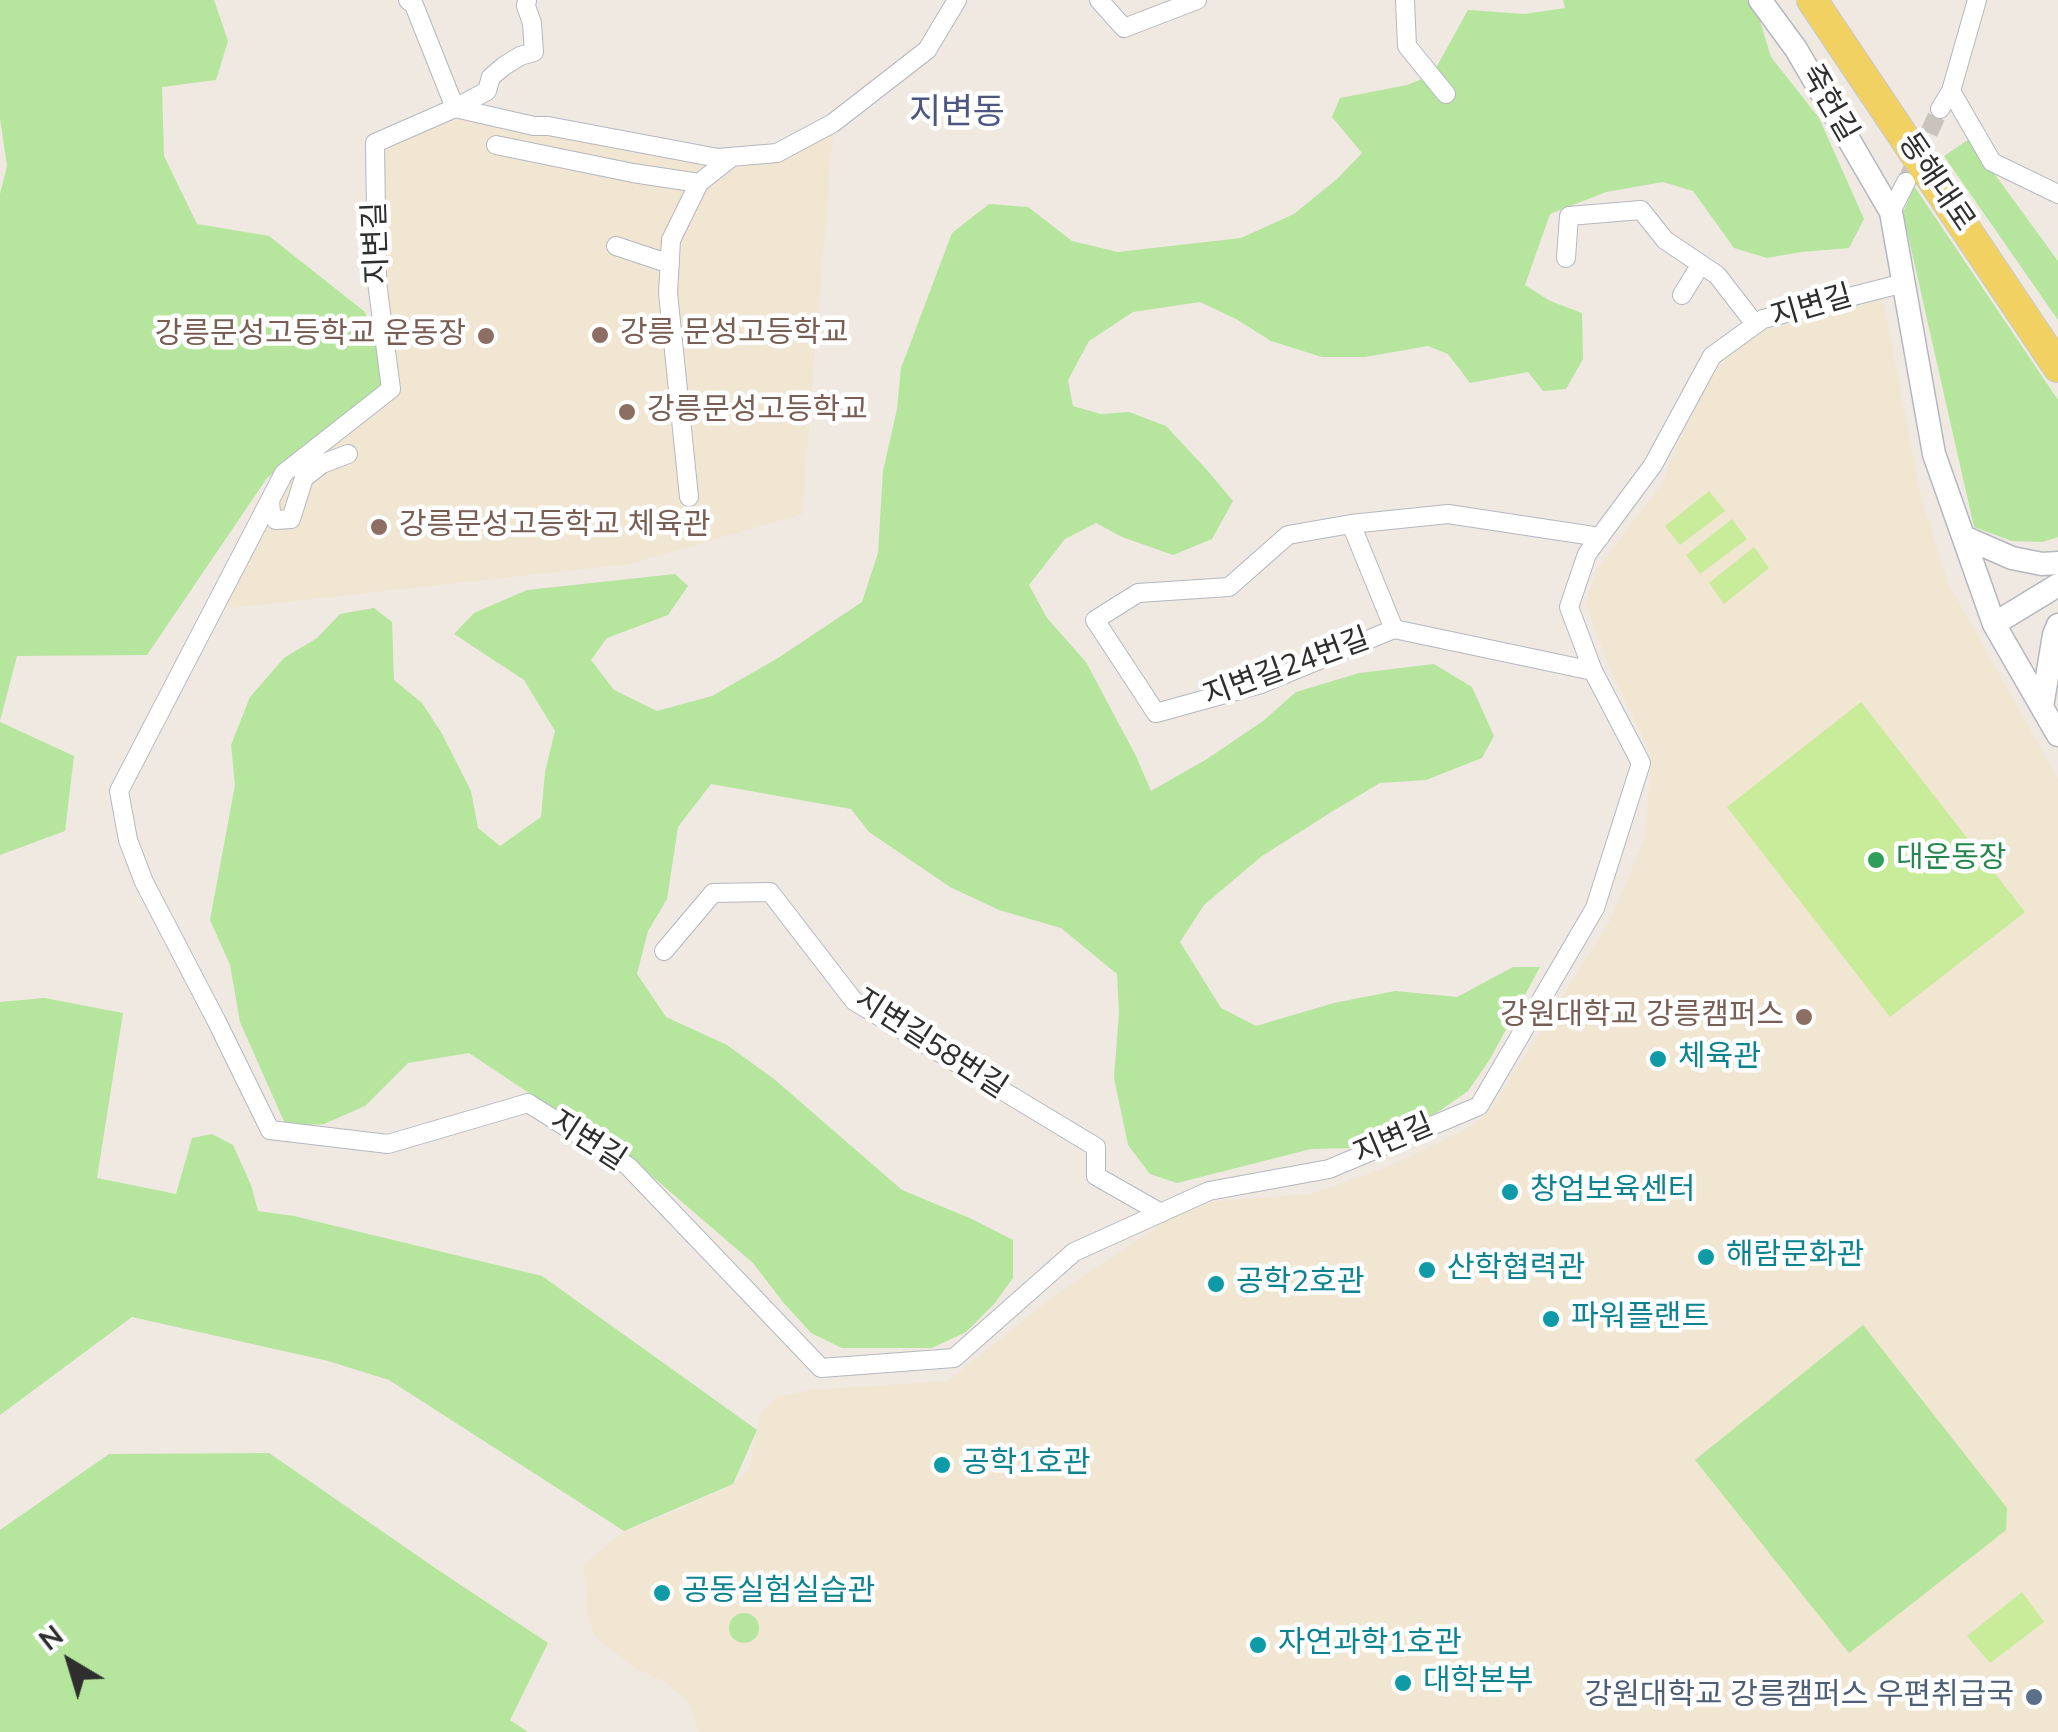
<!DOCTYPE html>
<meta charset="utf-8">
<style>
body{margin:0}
#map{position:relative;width:2058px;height:1732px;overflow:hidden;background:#efe9e1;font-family:"Nunito Sans",sans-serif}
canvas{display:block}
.north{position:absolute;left:20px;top:1612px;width:100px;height:100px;-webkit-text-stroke:8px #fff;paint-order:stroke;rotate:322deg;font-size:28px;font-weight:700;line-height:40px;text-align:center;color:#2e2e2e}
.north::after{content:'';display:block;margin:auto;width:35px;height:45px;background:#2e2e2e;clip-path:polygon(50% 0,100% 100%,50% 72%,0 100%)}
</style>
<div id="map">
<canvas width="2058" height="1732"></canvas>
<div class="north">N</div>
</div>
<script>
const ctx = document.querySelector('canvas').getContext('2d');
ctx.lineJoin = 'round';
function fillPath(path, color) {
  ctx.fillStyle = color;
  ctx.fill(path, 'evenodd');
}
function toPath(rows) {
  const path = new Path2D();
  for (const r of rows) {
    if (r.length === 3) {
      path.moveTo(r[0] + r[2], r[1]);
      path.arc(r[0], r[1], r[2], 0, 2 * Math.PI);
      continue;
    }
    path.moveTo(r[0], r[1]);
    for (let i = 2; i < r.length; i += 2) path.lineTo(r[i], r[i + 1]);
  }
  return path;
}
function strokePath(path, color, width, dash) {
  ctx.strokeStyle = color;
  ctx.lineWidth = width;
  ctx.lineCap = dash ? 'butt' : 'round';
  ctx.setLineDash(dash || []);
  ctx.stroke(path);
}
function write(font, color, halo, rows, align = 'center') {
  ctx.font = font + ' "Nunito Sans","Noto Sans KR",sans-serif';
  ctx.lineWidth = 9;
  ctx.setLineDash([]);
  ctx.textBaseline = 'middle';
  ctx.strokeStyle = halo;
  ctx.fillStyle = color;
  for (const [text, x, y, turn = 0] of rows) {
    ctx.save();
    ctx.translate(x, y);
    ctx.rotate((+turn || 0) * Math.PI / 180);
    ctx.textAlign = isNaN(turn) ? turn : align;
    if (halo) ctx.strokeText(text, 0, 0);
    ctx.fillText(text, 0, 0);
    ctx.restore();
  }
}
const education = toPath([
 [455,108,718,158,777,153,834,122,802,514,630,564,230,608,220,597,284,473,391,389,375,143],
 [1883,299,1921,497,1948,583,2058,779,2058,1732,699,1732,688,1701,665,1682,634,1667,595,1637,587,1612,584,1564,624,1531,681,1509,733,1484,749,1469,761,1412,777,1397,810,1390,948,1381,1054,1296,1193,1203,1310,1194,1385,1168,1465,1130,1489,1112,1610,921,1646,835,1651,754,1610,669,1585,602,1598,568,1661,485,1697,397,1729,354,1762,331]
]);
const green = toPath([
 [0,0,214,0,228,41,216,80,162,87,164,156,197,224,269,236,365,312,391,389,267,478,147,655,17,656,0,721,0,194,7,166,0,118],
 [1563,0,1747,0,1758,14,1771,57,1819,118,1864,219,1849,248,1801,252,1767,258,1734,248,1693,191,1663,182,1606,192,1550,214,1525,285,1550,301,1582,313,1583,359,1566,389,1543,391,1528,372,1470,383,1448,354,1428,346,1365,357,1322,357,1271,341,1236,319,1200,302,1133,312,1089,341,1068,380,1073,406,1101,414,1129,412,1166,426,1207,470,1233,501,1212,539,1173,555,1122,537,1096,523,1065,539,1029,585,1047,618,1086,662,1136,756,1151,791,1207,759,1263,721,1296,692,1359,673,1434,664,1472,687,1494,736,1482,758,1426,780,1380,783,1333,811,1262,856,1204,905,1180,942,1221,1008,1256,1026,1334,1003,1395,991,1457,997,1513,967,1540,967,1490,1059,1468,1091,1438,1112,1355,1148,1311,1149,1177,1183,1150,1174,1128,1145,1114,1078,1119,1012,1117,974,1061,928,999,910,950,887,869,832,851,809,711,784,678,827,667,899,648,931,637,974,666,1017,727,1045,774,1079,902,1190,972,1219,1013,1240,1013,1278,994,1304,966,1332,932,1348,842,1348,811,1333,783,1302,753,1263,646,1171,469,1053,408,1063,365,1106,324,1124,286,1126,240,1022,230,965,210,920,235,785,231,745,250,697,284,658,317,638,340,614,374,608,392,622,394,680,422,703,441,732,471,791,478,828,500,846,541,817,545,772,555,731,524,680,454,634,474,613,527,590,675,574,688,586,668,615,607,638,591,660,614,690,657,711,712,696,778,658,862,602,878,553,883,471,897,409,901,368,952,233,989,204,1028,207,1072,241,1118,252,1241,238,1294,214,1337,179,1362,153,1332,117,1340,98,1407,85,1432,75,1468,10,1525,14,1565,8],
 [1969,139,2058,261,2058,320,1944,156],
 [1914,186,2058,400,2058,537,2042,542,2012,541,1974,527,1903,213],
 [0,722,74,756,65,831,0,855],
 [44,998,123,1013,97,1178,176,1194,192,1138,212,1134,233,1145,251,1185,258,1211,294,1216,542,1276,757,1430,733,1484,624,1531,389,1380,328,1361,132,1317,0,1415,0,1002],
 [1863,1325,2007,1508,2006,1530,1849,1653,1695,1460],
 [269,1453,441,1572,548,1643,510,1720,528,1732,0,1732,0,1530,109,1454],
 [744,1628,15]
]);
const pitch = toPath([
 [1709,491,1725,511,1680,545,1665,526],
 [1732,519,1747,539,1700,574,1686,555],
 [1754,547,1769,568,1724,604,1709,583],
 [1861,702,2025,912,1890,1017,1727,807],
 [2022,1592,2044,1622,1990,1663,1967,1636]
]);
const minorTunnel = toPath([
 [1906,182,1940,109]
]);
const minor = toPath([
 [408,0,414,5,455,108,487,91,491,77,504,66,520,56,534,52,532,23,526,6,527,0],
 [957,0,927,50,833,123,777,153,718,158,548,126,534,126,455,108,375,143,377,282,391,389,284,473,119,791,128,840,144,882,217,1022,270,1130,388,1144,528,1103,628,1166,821,1368,954,1358,1074,1252,1209,1191,1329,1169,1479,1106,1595,908,1641,763,1593,671,1569,607,1587,554,1653,465,1712,356,1763,319,1904,283],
 [1099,0,1124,28,1197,0],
 [1405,0,1407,46,1446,94],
 [1951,91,1992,162,2058,194],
 [1940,109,1951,91,1977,0],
 [496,145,633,173,699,183],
 [1891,212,1906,182],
 [616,246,670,264],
 [1566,258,1569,216,1641,210,1665,240,1717,275,1755,324],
 [1682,295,1701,264],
 [689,497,668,293,671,240,699,183,732,157],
 [270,500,271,513,276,520,291,519,304,478,322,464,348,454],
 [1351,524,1394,629],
 [1593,671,1394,629,1261,684,1156,713,1095,620,1138,593,1229,587,1288,535,1351,524,1448,514,1600,537],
 [664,951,713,893,770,892,854,1001,1096,1147,1096,1176,1161,1213]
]);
const tertiary = toPath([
 [1760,0,1796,49,1891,212,1934,454,1994,624,2058,735],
 [1964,537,2012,558,2042,564,2058,563],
 [1994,624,2058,585],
 [2042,707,2054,635,2058,625]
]);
const primary = toPath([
 [1812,0,2058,367]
]);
const markers = [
 [600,335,10,"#8d6e63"],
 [486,336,10,"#8d6e63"],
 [627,412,10,"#8d6e63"],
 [379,527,10,"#8d6e63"],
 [1876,860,10,"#2e9e5b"],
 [1804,1017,10,"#8d6e63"],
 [1658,1059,10,"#0f9aa8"],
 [1510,1192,10,"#0f9aa8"],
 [1706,1257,10,"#0f9aa8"],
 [1427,1270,10,"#0f9aa8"],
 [1216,1284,10,"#0f9aa8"],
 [1551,1319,10,"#0f9aa8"],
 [942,1465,10,"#0f9aa8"],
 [662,1593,10,"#0f9aa8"],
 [1258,1645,10,"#0f9aa8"],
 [1403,1683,10,"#0f9aa8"],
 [2034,1697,10,"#5c6f8a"]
];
const streetNames = [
 ["죽헌길",1828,104,60],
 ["동해대로",1935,183,56],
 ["지변길",378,243,-92],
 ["지변길",1812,308,-16],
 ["지변길24번길",1287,669,-20],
 ["지변길58번길",930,1045,33],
 ["지변길",1394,1141,-23],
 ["지변길",587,1142,33]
];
const educationNames = [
 ["강릉 문성고등학교",620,335],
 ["강릉문성고등학교 운동장",466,336,"right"],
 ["강릉문성고등학교",647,412],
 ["강릉문성고등학교 체육관",399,527],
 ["강원대학교 강릉캠퍼스",1784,1017,"right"]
];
const leisureNames = [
 ["대운동장",1896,860]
];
const cultureNames = [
 ["체육관",1678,1059],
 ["창업보육센터",1530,1192],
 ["해람문화관",1726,1257],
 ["산학협력관",1447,1270],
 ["공학2호관",1236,1284],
 ["파워플랜트",1571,1319],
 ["공학1호관",962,1465],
 ["공동실험실습관",682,1593],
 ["자연과학1호관",1278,1645],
 ["대학본부",1423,1683]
];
const serviceNames = [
 ["강원대학교 강릉캠퍼스 우편취급국",2014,1697]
];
const quarterNames = [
 ["지변동",957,115]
];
fillPath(education, '#f0e6d1');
fillPath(green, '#b6e59e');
fillPath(pitch, '#c9ec9a');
strokePath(minorTunnel, '#c8c4bd', 18, [18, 9]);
strokePath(minor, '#b4b7c1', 20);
strokePath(tertiary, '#b4b7c1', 25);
strokePath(primary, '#c9c9c9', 32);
strokePath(minor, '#fff', 18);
strokePath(tertiary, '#fff', 22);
strokePath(primary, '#f2d163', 30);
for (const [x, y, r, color] of markers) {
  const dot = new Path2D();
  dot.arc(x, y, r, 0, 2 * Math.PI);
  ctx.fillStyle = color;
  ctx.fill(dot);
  strokePath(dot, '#fff', 4);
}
write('30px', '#2e2e2e', '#fff', streetNames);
write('30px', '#785e54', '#fff', educationNames, 'left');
write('30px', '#27864d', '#fff', leisureNames, 'left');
write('30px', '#0d838f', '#fff', cultureNames, 'left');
write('30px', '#4e5e75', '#fff', serviceNames, 'right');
write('35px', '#4d5680', '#fff', quarterNames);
</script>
